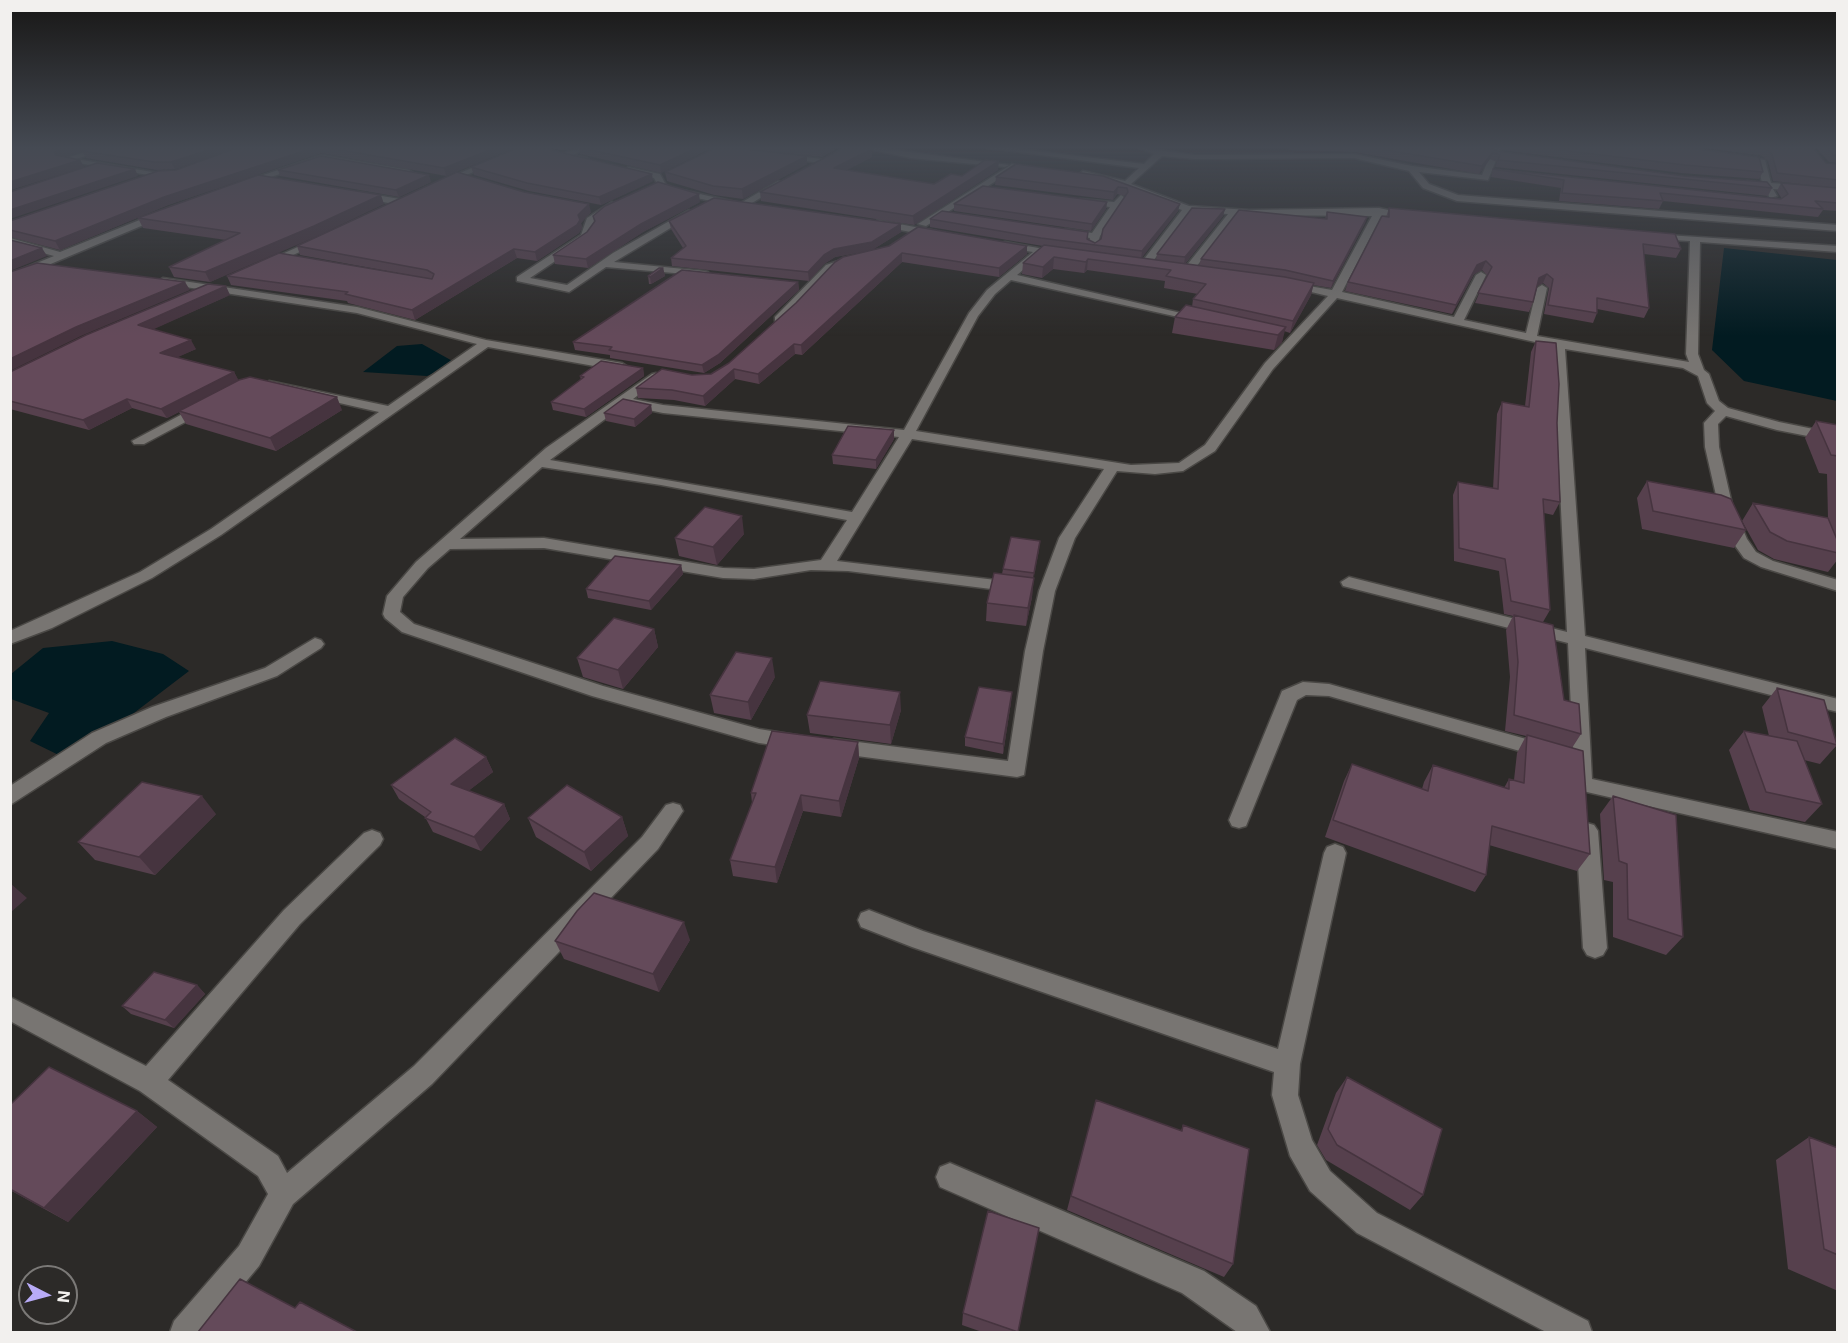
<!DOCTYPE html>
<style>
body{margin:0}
#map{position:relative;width:1848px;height:1343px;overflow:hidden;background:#2c2a28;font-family:Inter,sans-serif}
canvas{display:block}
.frame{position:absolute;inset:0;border:12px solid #f2f0ee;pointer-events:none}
.north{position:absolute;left:18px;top:1265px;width:60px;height:60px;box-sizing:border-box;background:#2c2a28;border:2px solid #7b7977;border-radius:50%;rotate:96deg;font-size:16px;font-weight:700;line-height:24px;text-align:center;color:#f2f0ee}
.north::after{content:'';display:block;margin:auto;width:21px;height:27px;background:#b8abf7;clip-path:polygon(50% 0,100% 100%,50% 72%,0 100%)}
</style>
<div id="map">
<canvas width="1848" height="1343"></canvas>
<div class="frame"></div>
<div class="north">N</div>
</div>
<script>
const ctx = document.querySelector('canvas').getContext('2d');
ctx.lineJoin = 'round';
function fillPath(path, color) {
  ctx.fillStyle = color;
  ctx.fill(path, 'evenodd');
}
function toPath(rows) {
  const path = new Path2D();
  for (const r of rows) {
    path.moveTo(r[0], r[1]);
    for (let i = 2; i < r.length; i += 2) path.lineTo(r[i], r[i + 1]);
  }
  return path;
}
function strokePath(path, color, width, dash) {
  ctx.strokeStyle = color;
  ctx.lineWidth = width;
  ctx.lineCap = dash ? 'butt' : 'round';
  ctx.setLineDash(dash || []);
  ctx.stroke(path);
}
const water = toPath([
 [1724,248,1837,260,1837,401,1744,381,1712,350],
 [422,344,456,363,427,376,363,372,397,346],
 [112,641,163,654,189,671,71,761,30,741,49,713,11,699,11,674,43,648]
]);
const minor = toPath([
 [98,148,110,148,76,159,164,174,160,177,60,160,98,148],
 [519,148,529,148,441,186,434,184,519,148],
 [578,148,589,148,573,155,587,158,587,162,560,155,578,148],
 [863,148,879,148,1009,165,1005,167,911,158,863,148],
 [988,148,1010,148,1144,164,1154,154,1140,148,1195,155,1354,154,1412,166,1482,175,1493,148,1501,148,1488,180,1419,172,1429,184,1458,195,1838,225,1838,231,1457,201,1423,188,1409,171,1354,158,1195,159,1162,156,1131,184,1189,206,1249,210,1379,208,1393,211,1393,215,1381,216,1342,292,1454,317,1476,275,1481,272,1486,275,1464,320,1526,333,1537,288,1542,285,1547,288,1537,336,1689,362,1686,354,1690,241,1654,239,1651,238,1651,234,1838,246,1838,252,1700,242,1698,354,1704,370,1709,374,1719,401,1728,408,1779,422,1838,434,1838,442,1777,430,1726,416,1718,424,1719,447,1732,504,1747,539,1756,552,1773,561,1838,580,1838,591,1761,567,1744,558,1731,540,1718,504,1705,447,1704,423,1715,411,1707,403,1698,376,1683,368,1565,349,1585,636,1838,699,1838,712,1585,648,1592,779,1838,832,1838,849,1578,790,1574,776,1568,643,1343,586,1341,582,1349,577,1567,632,1553,346,1337,298,1273,369,1215,451,1183,471,1155,474,1117,471,1075,538,1055,591,1043,651,1024,775,1017,777,834,753,827,751,824,746,827,741,834,739,1008,761,1025,651,1039,591,1059,538,1104,469,912,439,837,561,1021,583,1023,587,1015,592,848,571,811,570,754,579,723,578,544,548,450,549,428,568,403,597,400,612,414,624,603,686,759,729,802,736,805,741,802,746,795,748,759,743,592,696,402,632,385,618,383,614,387,596,416,562,546,448,652,374,656,373,662,377,633,399,663,405,904,430,969,313,987,290,1033,252,1002,247,1002,243,1005,242,1066,253,1061,256,1043,253,1017,275,1207,319,1201,322,1011,280,995,294,978,316,916,431,1131,465,1179,463,1205,445,1265,363,1328,296,1286,286,1286,282,1332,290,1372,216,1237,215,1192,272,1188,273,1183,270,1228,214,1190,212,1150,265,1146,266,1141,263,1182,210,1125,189,1123,186,1079,174,1083,171,1125,181,1139,168,988,148],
 [624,405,663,413,899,437,852,512,550,460,624,405],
 [542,467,661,485,847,520,821,560,754,569,723,568,544,538,460,539,542,467],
 [784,154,821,159,825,161,821,163,781,158,784,154],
 [322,155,409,170,413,173,409,176,322,160,247,185,240,183,322,155],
 [1734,155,1765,160,1771,183,1838,188,1838,194,1773,189,1777,196,1770,198,1764,188,1743,184,1747,181,1762,183,1758,164,1734,159,1734,155],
 [1012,164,1019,166,926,226,918,224,1012,164],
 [628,167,660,174,666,185,673,188,740,203,735,206,668,192,660,189,654,178,625,172,628,167],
 [778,181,785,183,747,206,739,204,778,181],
 [358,192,400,199,404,202,400,205,355,197,354,195,358,192],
 [1121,195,1125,198,1100,236,1096,248,1088,246,1090,238,1060,232,1065,229,1092,233,1110,207,1080,203,1080,199,1114,202,1121,195],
 [612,202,617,205,594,222,592,225,595,228,588,239,530,278,567,285,613,253,689,210,694,213,692,215,614,262,704,271,708,272,708,276,606,267,569,292,517,281,517,277,581,235,587,218,612,202],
 [162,211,167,214,165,216,10,281,10,274,54,256,10,244,10,238,60,252,162,211],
 [878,220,936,231,941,234,936,237,875,225,873,223,878,220],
 [318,238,326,240,271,265,262,263,318,238],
 [854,256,859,259,858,261,834,269,783,321,775,321,775,317,826,265,854,256],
 [163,278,357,307,486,340,622,363,628,367,622,371,488,347,221,535,152,578,52,628,10,644,10,631,140,572,211,529,379,412,269,387,269,381,388,406,477,344,357,313,159,283,158,281,163,278],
 [203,403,208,404,208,410,144,444,134,444,132,441,203,403],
 [315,638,321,640,324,644,321,648,277,676,166,717,106,743,10,805,10,786,92,733,152,707,265,668,315,638],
 [1303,682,1329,684,1544,744,1551,746,1554,751,1551,756,1544,758,1329,696,1306,695,1297,700,1246,826,1239,828,1232,826,1229,820,1280,696,1282,691,1303,682],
 [673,803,680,805,683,811,658,849,432,1084,293,1204,259,1266,204,1332,170,1332,174,1321,239,1246,268,1194,258,1176,140,1091,10,1021,10,997,146,1066,284,910,364,833,372,830,380,833,383,839,380,845,300,924,168,1080,278,1156,287,1173,414,1066,642,837,666,805,673,803],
 [1587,823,1594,825,1598,831,1607,948,1603,955,1595,958,1587,955,1583,948,1576,831,1580,825,1587,823],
 [1335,844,1343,847,1346,853,1300,1064,1298,1095,1312,1140,1330,1171,1377,1213,1588,1321,1592,1332,1546,1332,1357,1233,1310,1191,1290,1156,1272,1095,1274,1072,912,947,861,927,858,920,861,913,869,910,923,931,1278,1049,1324,853,1327,847,1335,844],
 [950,1163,1204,1271,1256,1306,1270,1332,1237,1332,1182,1293,940,1187,936,1177,940,1167,950,1163]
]);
const wall = toPath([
 [10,148,514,148,446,176,321,153,168,205,60,250,10,237,10,221,176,170,214,156,175,169,157,170,86,158,82,151,83,151,65,157,80,160,84,167,10,190],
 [548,148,578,148,564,150],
 [579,148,720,148,707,150,661,173,580,154],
 [720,148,834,148,834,150,822,157,737,148,807,164,743,199,714,195,667,181,665,172],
 [1288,148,1489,148,1497,151,1772,188,1768,196,1495,167,1497,162,1490,159,1479,174,1354,152,1289,150],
 [1500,148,1698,148,1763,172,1759,179,1681,173,1501,150],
 [1707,148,1813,148,1826,163,1838,164,1838,188,1773,181,1768,161,1762,156],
 [1816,148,1838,148,1838,163,1829,162],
 [872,149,872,157,846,170,934,184,962,176,998,170,914,225,761,201,760,192],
 [559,152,653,181,601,205,529,191,474,175,471,167],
 [1493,169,1782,199,1777,191,1781,183,1838,188,1838,211,1823,210,1818,217,1663,201,1659,209,1559,201,1561,188,1491,177],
 [278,170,431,182,399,197,280,176],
 [1103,176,1178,211,1141,258,1156,260,1157,254,1225,209,1223,216,1185,264,1199,266,1201,259,1325,219,1327,212,1367,217,1365,223,1331,288,1313,285,1311,295,1290,333,1284,331,1282,342,1274,350,1172,333,1175,317,1192,307,1193,299,1198,294,1164,288,1165,281,1087,270,1084,273,1053,269,1042,278,1022,274,1023,263,1043,246,930,227,930,219,1088,232,1087,239,1095,243,1101,239,1125,196,1117,194,1113,200,995,185,996,177],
 [700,202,643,232,588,268,555,264,553,255,587,232,594,222,593,216],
 [1107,202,1106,209,1091,231,954,211,954,204],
 [384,204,210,282,174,277,169,267,226,240,143,228,138,218],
 [1389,208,1681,249,1676,258,1644,254,1649,308,1644,318,1597,309,1597,313,1593,323,1544,314,1549,288,1543,283,1537,286,1533,302,1529,312,1475,303,1487,275,1482,270,1474,274,1452,314,1345,291,1348,282,1386,217],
 [591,212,581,223,582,228,579,233,537,261,517,258,415,320,348,303,347,301,231,285,227,276,409,275,300,255,297,246],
 [669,221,901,224,901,232,872,250,835,257,824,264,809,281,672,266,671,258,683,248,671,229],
 [889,246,1027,254,999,277,902,262,802,355,795,354,759,384,735,379,705,406,674,400,638,398,636,388,692,375,711,374,729,363],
 [663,268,665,276,651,284,649,284,648,276],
 [798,282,799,290,720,363,704,373,610,358,610,355,575,350,573,342],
 [230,295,153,329,196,349,177,357,234,372,238,380,342,410,276,451,186,424,179,412,167,418,132,408,89,430,10,409,10,372],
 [1536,341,1557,423,1560,502,1553,515,1544,513,1550,610,1543,622,1564,700,1581,734,1572,748,1590,854,1577,871,1489,845,1486,875,1475,892,1325,837,1344,781,1352,764,1422,789,1424,782,1433,765,1504,788,1509,779,1514,780,1517,753,1526,736,1505,731,1510,677,1506,630,1513,616,1504,614,1499,571,1454,561,1453,495,1458,482,1493,489,1497,414,1502,402,1525,406,1531,352],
 [643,368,644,376,586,417,553,410,551,402,581,380,580,376],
 [651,405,652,413,635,427,606,421,604,413],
 [1816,421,1838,425,1838,559,1828,572,1774,559,1758,550,1742,521,1753,503,1828,519,1827,474,1819,473,1805,438],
 [894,439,876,469,833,464,832,455],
 [1647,481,1746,530,1734,548,1642,529,1637,498],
 [744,534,717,565,679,556,675,538],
 [1039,550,1033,578,1032,597,1026,626,986,621,987,603,1002,574,1003,569],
 [681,565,683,574,651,610,588,598,586,589],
 [654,629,658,647,623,689,583,677,577,658],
 [775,677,751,720,714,713,710,695],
 [1777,688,1837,745,1820,764,1804,760,1822,804,1805,822,1750,810,1729,750,1744,731,1769,736,1762,707],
 [1011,702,1003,754,965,746,965,737],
 [901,710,891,744,810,733,807,715],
 [858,742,859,758,841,817,803,811,777,883,733,876,730,860,752,803,751,793],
 [486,757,493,772,468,791,504,804,510,819,481,851,433,832,425,817,399,799,391,785],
 [1613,796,1683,937,1666,955,1613,937,1613,882,1604,880,1600,814],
 [216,814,155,875,95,860,78,842],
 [622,817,628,836,591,871,536,837,528,818],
 [690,940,659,992,564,959,555,941],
 [197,985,205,994,174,1028,131,1014,122,1006],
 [1347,1077,1423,1195,1410,1210,1326,1160,1317,1145,1336,1093],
 [1096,1100,1181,1131,1183,1125,1233,1264,1224,1277,1067,1210],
 [10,1105,137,1111,157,1127,68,1222,10,1190],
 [1809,1137,1838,1148,1838,1291,1788,1269,1776,1160],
 [963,1313,1018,1332,982,1332,962,1325]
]);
const shadedWall = toPath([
 [67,148,92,148,58,159,54,152],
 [214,148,239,148,175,169,171,162],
 [313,148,319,148,321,153,168,205,60,250,55,241,164,197],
 [495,148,514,148,446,176,444,168],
 [564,148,578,148,564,150],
 [696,148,720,148,707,150,661,173,660,165],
 [825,148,834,148,834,150,822,157,821,150],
 [872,149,872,157,834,177,834,168],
 [1493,152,1490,159,1479,174,1482,166],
 [807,156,807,164,743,199,742,189],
 [80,160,84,167,10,190,10,182],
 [999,161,998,170,914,225,913,216],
 [135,169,138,176,10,219,10,210],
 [652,174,653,181,601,205,599,197],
 [429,175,431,182,399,197,396,190],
 [1118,187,1117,194,1113,200,1114,192],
 [699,194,700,202,643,232,588,268,586,259,641,224],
 [381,195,384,204,318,236,210,282,205,272],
 [1107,202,1106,209,1091,231,1092,224],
 [589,204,591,212,581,223,582,228,579,233,537,261,535,252,578,215],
 [1180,204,1178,211,1141,259,1142,251],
 [1225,209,1223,216,1184,265,1185,257],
 [1367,217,1365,223,1331,288,1333,281],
 [901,224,901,232,872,250,835,257,824,264,809,281,808,272,824,255,834,249],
 [1027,246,1027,254,999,277,999,268],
 [42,248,47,256,10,271,10,261],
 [514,249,517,258,415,320,412,310],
 [902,253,902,262,802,355,801,345],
 [1054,257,1053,269,1042,278,1043,267],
 [1088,259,1087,270,1084,273,1086,262],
 [1486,261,1482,270,1474,274,1452,314,1456,305,1477,265],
 [663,268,665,276,651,284,650,277],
 [1547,274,1543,283,1535,287,1539,278],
 [185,282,190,290,81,336,10,371,10,359,76,327],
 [798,282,799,290,720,363,704,373,702,365],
 [1314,283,1311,295,1290,333,1293,321],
 [226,286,230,295,143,334,138,325],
 [1286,327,1282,342,1274,350,1278,335],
 [191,340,196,349,165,363,160,353],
 [794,344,795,354,759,384,758,374],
 [643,368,644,376,586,417,584,409],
 [734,369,735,379,705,406,703,396],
 [234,372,239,381,167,418,161,409],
 [337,397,342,410,276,451,270,438],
 [127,399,132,408,89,430,83,420],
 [651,405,652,413,635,427,634,419],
 [894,430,894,439,876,469,876,460],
 [742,516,744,534,717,565,713,547],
 [1040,541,1039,550,1033,582,1034,573],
 [681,565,683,574,651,610,649,601],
 [1034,578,1032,597,1026,626,1028,608],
 [654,629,658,647,623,689,618,670],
 [772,658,775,677,751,720,748,702],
 [900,692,901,710,891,744,890,725],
 [1012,692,1011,702,1003,754,1003,744],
 [858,742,859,758,841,817,839,801],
 [486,757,493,772,458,799,451,784],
 [801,795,803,811,777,883,775,867],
 [202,796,216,814,155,875,139,857],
 [504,804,510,819,481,851,474,837],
 [622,817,628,836,591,871,584,852],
 [10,883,27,898,10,913],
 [684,922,690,940,659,992,653,974],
 [197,985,205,994,174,1028,165,1020],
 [137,1111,157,1127,68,1222,44,1208]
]);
const building = toPath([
 [10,148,67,148,54,152,56,155,80,160,10,182,10,148],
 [91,148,214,148,171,162,154,162,82,151,91,148],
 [236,148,313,148,164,197,55,241,10,230,10,221,158,171,176,170,236,148],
 [329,148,495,148,444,168,329,148],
 [517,148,547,148,559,152,652,174,599,197,527,183,471,167,517,148],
 [581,148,696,148,660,165,581,148],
 [720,148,735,148,807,156,742,189,713,186,665,172,713,149,720,148],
 [803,148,825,148,821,150,803,148],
 [843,148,864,148,872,149,834,168,934,184,951,174,962,176,985,160,999,161,913,216,760,192,843,148],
 [1374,148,1489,148,1497,151,1684,176,1767,182,1772,188,1498,160,1500,155,1493,152,1482,166,1374,148],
 [1543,148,1698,148,1704,150,1759,157,1763,172,1685,165,1543,148],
 [1760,148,1813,148,1826,163,1838,164,1838,180,1777,173,1772,154,1766,149,1760,148],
 [1827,148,1838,148,1838,155,1833,155,1827,148],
 [321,156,429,175,396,190,278,170,321,156],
 [97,163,135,169,10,210,10,192,97,163],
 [1016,164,1103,176,1180,204,1142,251,1041,238,930,219,942,211,1088,232,1087,239,1095,243,1101,239,1103,229,1128,192,1127,188,1118,187,1114,192,996,177,1016,164],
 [1493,169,1781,199,1788,194,1781,183,1838,188,1838,203,1815,201,1823,209,1660,193,1663,201,1562,193,1564,180,1493,169],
 [457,172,524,192,589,204,578,215,580,220,577,225,535,252,514,249,412,310,345,294,348,292,227,276,279,253,432,279,434,274,427,270,297,246,457,172],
 [258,175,381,195,314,226,205,272,169,267,240,233,138,218,258,175],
 [658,182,699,194,641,224,586,259,553,255,587,232,595,221,593,216,605,206,658,182],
 [983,186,1107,202,1092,224,954,204,983,186],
 [714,198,901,224,872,242,834,249,824,255,808,272,671,258,686,246,669,221,714,198],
 [1192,208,1225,209,1185,257,1157,254,1192,208],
 [1389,208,1675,234,1681,249,1643,244,1649,308,1597,298,1597,313,1548,305,1553,279,1547,274,1539,278,1533,302,1478,293,1492,267,1486,261,1477,265,1456,305,1348,282,1382,216,1389,217,1389,208],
 [1239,210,1327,219,1327,212,1367,217,1333,281,1285,270,1201,259,1239,210],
 [918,227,1027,246,999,268,902,253,801,345,794,344,758,374,734,369,703,396,672,390,636,388,662,369,692,375,711,374,729,363,796,303,835,262,843,257,889,246,918,227],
 [10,240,42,248,10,261,10,240],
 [1044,245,1285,277,1314,283,1293,321,1193,299,1206,284,1166,276,1171,270,1088,259,1086,262,1054,257,1043,267,1023,263,1044,245],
 [37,263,185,282,76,327,10,359,10,272,37,263],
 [659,268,663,268,650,277,648,276,659,268],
 [682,270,798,282,718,355,702,365,609,350,612,347,573,342,682,270],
 [208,284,226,286,138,325,191,340,160,353,234,372,161,409,127,399,83,420,10,401,10,372,86,335,208,284],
 [1186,305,1286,327,1278,335,1175,317,1186,305],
 [1536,341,1556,343,1559,384,1557,423,1560,502,1543,499,1550,610,1511,601,1505,559,1459,548,1458,482,1498,489,1502,402,1529,407,1536,341],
 [601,361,643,368,584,409,551,402,584,377,580,376,601,361],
 [250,377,337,397,270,438,179,411,239,380,250,377],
 [623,399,651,405,634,419,604,413,623,399],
 [1816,421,1838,425,1838,456,1831,455,1816,421],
 [848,426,894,430,876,460,832,455,848,426],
 [1647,481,1721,495,1731,499,1746,530,1653,511,1647,481],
 [1753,503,1828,518,1838,542,1838,553,1787,541,1770,532,1753,503],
 [705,507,742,516,713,547,675,538,705,507],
 [1011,537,1040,541,1034,573,1003,569,1011,537],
 [615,556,681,565,649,601,586,589,615,556],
 [994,573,1034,578,1028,608,987,603,994,573],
 [1514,615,1553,625,1564,700,1579,704,1581,734,1514,715,1518,662,1514,615],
 [614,618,654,629,618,670,577,658,614,618],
 [736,652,772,658,748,702,710,695,736,652],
 [820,681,900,692,890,725,807,715,820,681],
 [979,687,1012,692,1003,744,965,737,979,687],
 [1777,688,1824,700,1837,745,1788,732,1777,688],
 [772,731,858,742,839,801,801,795,775,867,730,860,756,793,751,793,772,731],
 [1744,731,1797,741,1822,804,1766,792,1744,731],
 [1527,735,1583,751,1590,854,1492,826,1486,875,1333,820,1352,764,1428,791,1433,765,1509,789,1509,779,1524,783,1527,735],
 [455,738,486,757,451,784,504,804,474,837,425,818,431,812,391,785,455,738],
 [142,782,202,796,139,857,78,842,142,782],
 [567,785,622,817,584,852,528,818,567,785],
 [1613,796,1676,815,1683,937,1628,919,1627,864,1619,861,1613,796],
 [594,893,684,922,653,974,555,941,577,911,594,893],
 [154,972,197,985,165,1020,122,1006,154,972],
 [49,1067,137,1111,44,1208,10,1189,10,1105,49,1067],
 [1347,1077,1442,1129,1423,1195,1337,1145,1328,1129,1347,1077],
 [1096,1100,1182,1131,1183,1125,1249,1149,1233,1264,1071,1196,1096,1100],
 [1809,1137,1838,1148,1838,1255,1824,1249,1809,1137],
 [988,1211,1039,1228,1018,1332,963,1313,988,1211],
 [240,1279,295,1308,300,1302,357,1332,198,1332,240,1279]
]);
fillPath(water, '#021b21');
strokePath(minor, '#4a4845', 3);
fillPath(minor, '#787572');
fillPath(wall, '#56404d');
fillPath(shadedWall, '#46343f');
fillPath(building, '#644a5a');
strokePath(building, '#46343f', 1.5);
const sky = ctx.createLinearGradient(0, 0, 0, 336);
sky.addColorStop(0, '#181716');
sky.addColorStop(0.44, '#454a53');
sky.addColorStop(1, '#454a5300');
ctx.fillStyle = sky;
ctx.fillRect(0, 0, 1848, 336);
</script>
